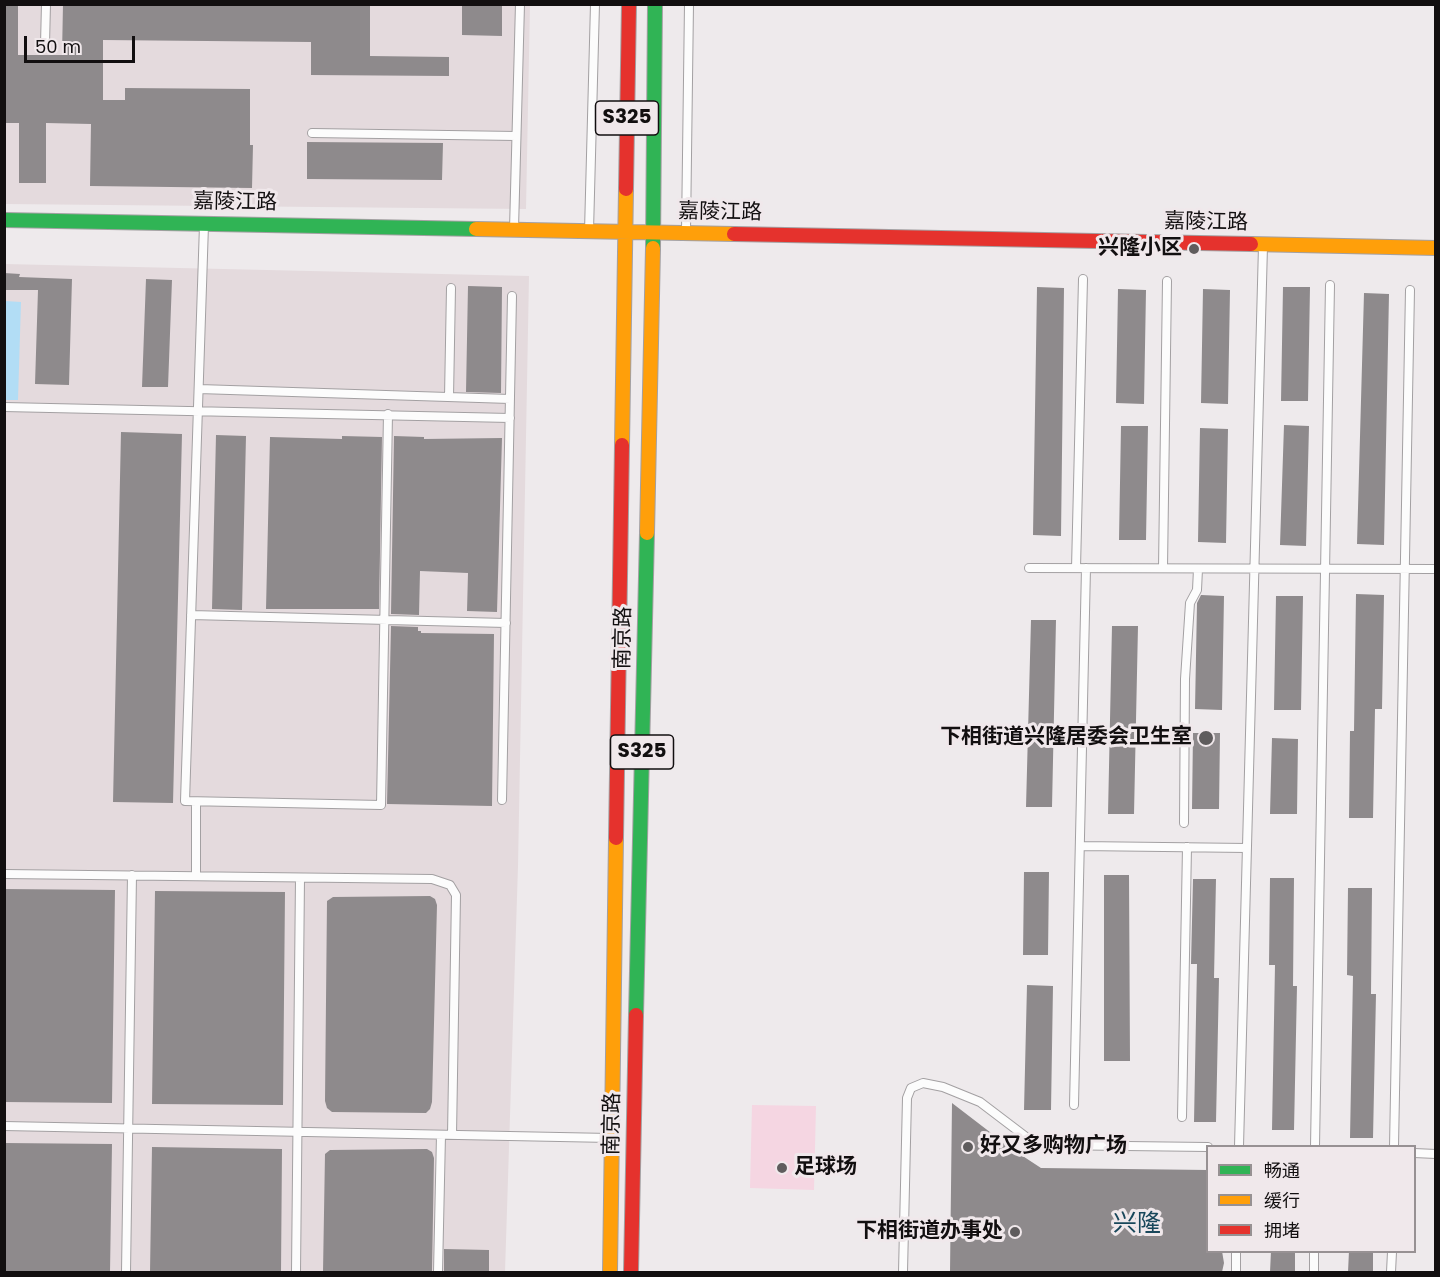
<!DOCTYPE html>
<html>
<head>
<meta charset="utf-8">
<style>
  body { margin:0 }
  #map { position:relative; width:1440px; height:1277px; overflow:hidden; background:#eeeaec; font-family:Poppins,"Noto Sans SC",sans-serif }
  canvas { display:block }
  .frame { position:absolute; inset:0; border:6px solid #120f10; pointer-events:none }
  .legend { position:absolute; left:1206px; top:1145px; width:210px; height:108px; box-sizing:border-box; background:#f0e8eb; border:2px solid #979193; margin:0; padding:8px 10px; list-style:none; font-size:18px; color:#120f10 }
  .legend li { display:flex; align-items:center; gap:12px; height:30px }
  .legend b { width:30px; border:2px solid #979193 }
  .scale { position:absolute; left:24px; top:36px; width:111px; height:27px; box-sizing:border-box; border:3px solid #120f10; border-top:0; padding-left:8px; font-size:18px; line-height:21px; white-space:nowrap; color:#120f10; -webkit-text-stroke:4px #f0e8eb; paint-order:stroke }
</style>
</head>
<body>
<div id="map">
<canvas width="1440" height="1277"></canvas>
<div class="frame"></div>
<ul class="legend">
<li><b style="height:8px;background:#30b455"></b>畅通</li>
<li><b style="height:8px;background:#ff9f0a"></b>缓行</li>
<li><b style="height:8px;background:#e5322d"></b>拥堵</li>
</ul>
<div class="scale">50 m</div>
</div>
<script>
const context = document.querySelector('canvas').getContext('2d');
context.lineJoin = 'round';
function paint(path, color) { context.fillStyle = color; context.fill(path, 'evenodd'); }
function stroke(path, color, width, dash) { context.strokeStyle = color; context.lineWidth = width; context.lineCap = dash ? 'butt' : 'round'; context.setLineDash(dash || []); context.stroke(path); }
function drawText(font, color, halo, rows, align = 'center') {
  context.font = font + ' Poppins,"Noto Sans SC",sans-serif'; context.lineWidth = 6; context.setLineDash([]); context.textBaseline = 'middle'; context.strokeStyle = halo; context.fillStyle = color; for (const [text, x, y, turn = 0] of rows) {
    context.save(); context.translate(x, y); context.rotate((+turn || 0) * Math.PI / 180); context.textAlign = isNaN(turn) ? turn : align; if (halo) context.strokeText(text, 0, 0); context.fillText(text, 0, 0); context.restore();
  }
}
const built = new Path2D(`
  M5 5H530L526 209 5 204Z
  M5 264 529 276 518 866 505 1272H5Z`);
const green = new Path2D(`
  M752 1105 816 1106 814 1190 750 1188Z`);
const water = new Path2D(`
  M5 301 21 302 18 400H5Z`);
const building = new Path2D(`
  M4 4H18V55H62L63 4H370V56L449 57V76L311 75V42L103 40V100H125V88L250 89V145H253L252 188 90 186 91 124 46 123V183H19V123H4Z
  M462 4H502V36L462 35Z
  M307 142 443 143 442 180 307 179Z
  M4 273 20 274 19 277 72 279 69 385 35 384 38 290H4Z
  M146 279 172 280 168 387H142Z
  M468 286 502 287 501 393 466 392Z
  M1037 287 1064 288 1061 536 1033 535Z
  M1283 287H1310L1308 401H1281Z
  M1118 289 1146 290 1144 404 1116 403Z
  M1203 289 1230 290 1228 404 1201 403Z
  M1364 293 1389 294 1384 545 1357 544Z
  M1284 425 1309 426 1306 546 1280 545Z
  M1121 426H1148L1146 540H1119Z
  M1200 428 1228 429 1226 543 1198 542Z
  M121 432 182 434 173 803 113 802Z
  M216 435 246 436 242 610 212 609Z
  M342 436 382 437 379 609H266L270 437 342 439Z
  M394 436 424 437V439L502 438 497 612 467 611 468 573 420 571 419 615 391 614Z
  M1356 594 1384 595 1382 709H1375L1373 818H1349L1350 731H1354Z
  M1201 595 1224 596 1222 710 1195 709 1197 603Z
  M1276 596H1303L1301 710H1274Z
  M1031 620H1056L1052 807H1026Z
  M391 626 418 627V631H421V633L494 634 492 806 387 804Z
  M1112 626H1138L1134 814H1108Z
  M1193 733H1220L1219 809H1192Z
  M1272 738 1298 739 1297 814H1270Z
  M1024 872H1049L1048 955H1023Z
  M1104 875H1129L1130 1061H1104Z
  M1270 878H1294L1293 986H1297L1294 1130H1272L1275 965H1269Z
  M1193 879H1216L1214 978H1219L1216 1122H1194L1197 964H1191Z
  M1348 888H1372L1371 994H1376L1373 1138H1350L1353 976 1347 975Z
  M4 889 115 890 112 1103 4 1102Z
  M155 891 285 892 283 1105 152 1104Z
  M430 896 435 899 437 905 432 1102 430 1109 426 1113 332 1112 327 1108 325 1101 327 901 333 897Z
  M1027 985 1053 986 1051 1110H1024Z
  M952 1103 1012 1149 1041 1168 1208 1170V1251H1222L1224 1263 1222 1272H950Z
  M4 1143 112 1144 110 1272H4Z
  M152 1147 282 1149 281 1272H150Z
  M427 1149 432 1152 434 1158 432 1272H323L325 1154 330 1150Z
  M444 1249 489 1250V1272H444Z
  M1271 1251H1295V1272H1270Z
  M1349 1251H1373V1272H1348Z`);
const lane = new Path2D(`
  M45 44 46 4
  M312 133 516 136
  M204 225 185 801 381 805 388 414
  M514 229 520 4
  M589 231 595 4
  M686 231 689 4
  M199 389 510 399
  M449 397 451 288
  M4 407 510 418
  M1029 568 1436 569
  M1076 568 1083 279
  M1163 568 1167 281
  M191 615 506 623
  M502 800 512 296
  M1184 823 1185 679 1190 603 1197 590 1198 569
  M1080 846 1247 848
  M4 874 432 879 450 885 456 895 452 1135
  M196 876V802
  M1074 1105 1086 568
  M1182 1117 1187 847
  M4 1126 610 1138
  M1239 1146 1263 246
  M1315 1146 1330 285
  M1394 1146 1410 290
  M1414 1153 1436 1154
  M126 1272 132 875
  M296 1272 300 878
  M438 1272 441 1135
  M903 1272 907 1098 911 1088 923 1083 943 1087 980 1102 1030 1140 1044 1145 1208 1147
  M1236 1272V1252
  M1314 1272V1252
  M1391 1272 1392 1252`);
const fast = new Path2D(`
  M4 220 476 229
  M653 248 655 4
  M636 1015 647 533`);
const slow = new Path2D(`
  M476 229 734 234
  M1251 244 1436 248
  M622 445 626 189
  M647 533 653 248
  M610 1272 616 838`);
const jam = new Path2D(`
  M626 189 629 4
  M734 234 1251 244
  M616 838 622 445
  M631 1272 636 1015`);
const markers = [
  [1194,249,6,"#5f5c5d"],
  [1206,738,8,"#5f5c5d"],
  [968,1147,6,"#5f5c5d"],
  [782,1168,6,"#5f5c5d"],
  [1015,1232,6,"#5f5c5d"]
];
const shields = [
  [627,118,63],
  [642,752,63]
];
const shieldNames = [
  ["S325",627,118],
  ["S325",642,752]
];
const streetNames = [
  ["嘉陵江路",235,203,1],
  ["嘉陵江路",720,213,1],
  ["嘉陵江路",1206,223,1],
  ["南京路",624,638,-89],
  ["南京路",613,1124,-89]
];
const poiNames = [
  ["兴隆小区",1182,249],
  ["下相街道兴隆居委会卫生室",1192,738],
  ["好又多购物广场",980,1147,"left"],
  ["足球场",794,1168,"left"],
  ["下相街道办事处",1003,1232]
];
const quarterNames = [
  ["兴隆",1137,1225]
];
paint(built, '#e4dadd');
paint(green, '#f5d6e2');
paint(water, '#b2ddf5');
paint(building, '#8e8a8c');
stroke(lane, '#a3a0a2', 10);
stroke(fast, '#a3a0a2', 16);
stroke(slow, '#a3a0a2', 16);
stroke(jam, '#a3a0a2', 16);
stroke(lane, '#fcfcfc', 8);
stroke(fast, '#30b455', 14);
stroke(slow, '#ff9f0a', 14);
stroke(jam, '#e5322d', 14);
for (const [x, y, r, color] of markers) { const dot = new Path2D(); dot.arc(x, y, r, 0, 2 * Math.PI); context.fillStyle = color; context.fill(dot); stroke(dot, '#f0e8eb', 2); }
for (const [x, y, w] of shields) { const box = new Path2D(); box.roundRect(x - w / 2, y - 17, w, 34, 4.5); context.fillStyle = '#f0e8eb'; context.fill(box); stroke(box, '#120f10', 1.5); }
drawText('bold 20px', '#120f10', null, shieldNames);
drawText('21px', '#120f10', '#f0e8eb', streetNames);
drawText('bold 21px', '#120f10', '#f0e8eb', poiNames, 'right');
drawText('24px', '#19475b', '#f0e8eb', quarterNames);
</script>
</body>
</html>
